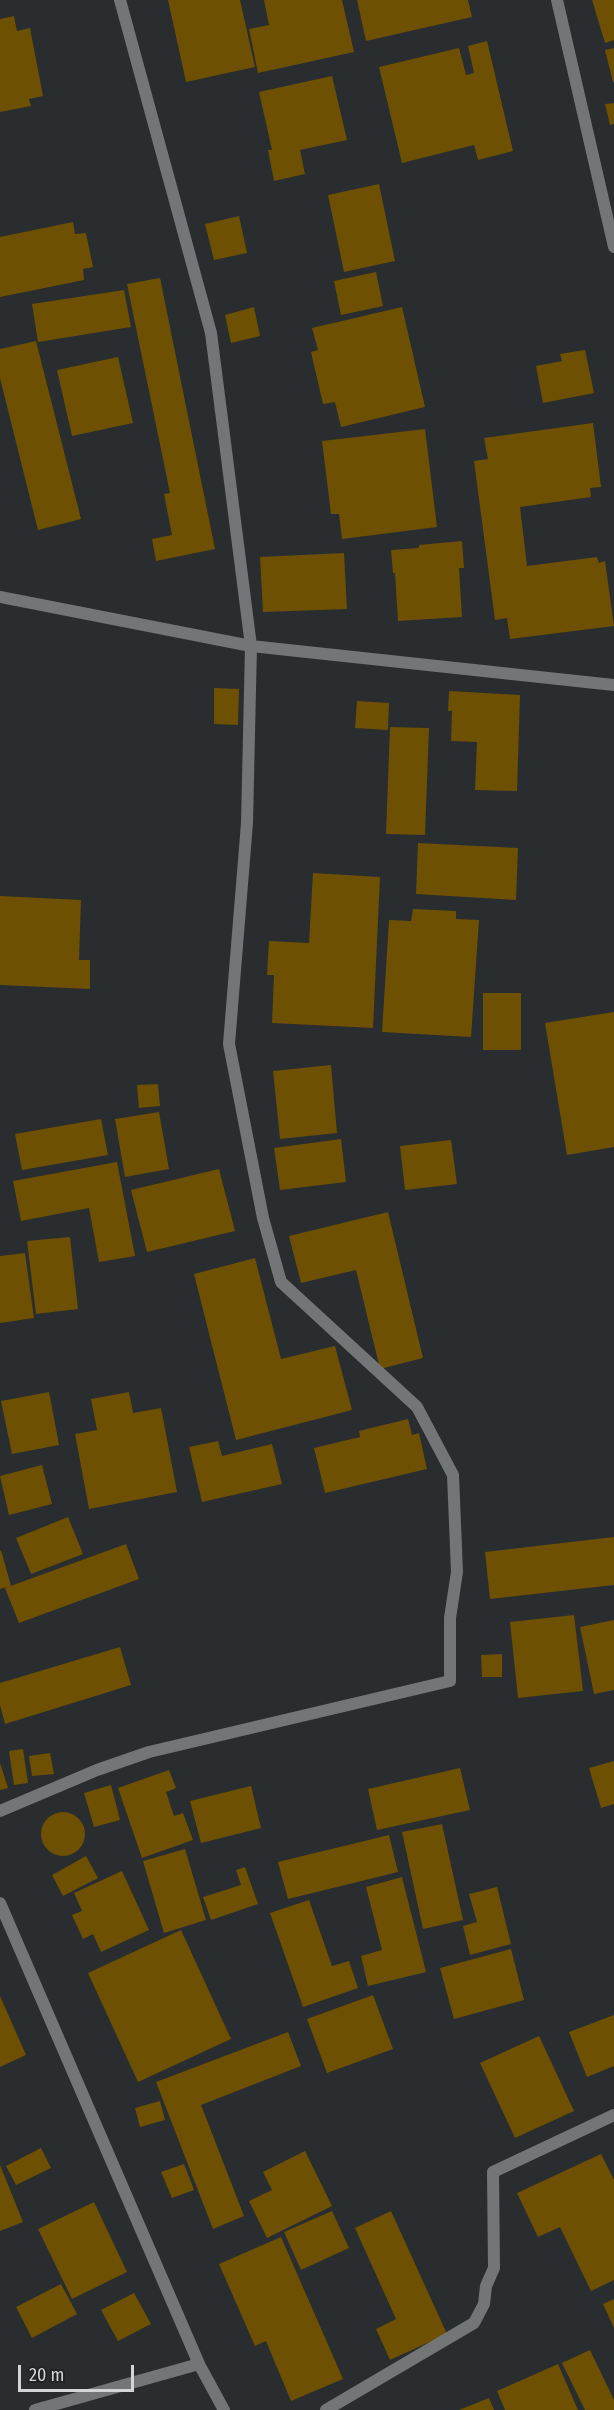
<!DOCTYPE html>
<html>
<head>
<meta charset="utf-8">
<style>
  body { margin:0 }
  #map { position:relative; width:614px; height:2410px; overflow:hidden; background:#292d2f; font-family:"Fira Sans Condensed",sans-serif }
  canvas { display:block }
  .scale { position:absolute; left:18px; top:2365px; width:116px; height:27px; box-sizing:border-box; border:3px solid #d3d5d6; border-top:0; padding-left:8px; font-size:18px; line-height:21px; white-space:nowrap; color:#d3d5d6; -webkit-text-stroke:4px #202425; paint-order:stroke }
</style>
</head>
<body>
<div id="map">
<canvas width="614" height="2410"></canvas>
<div class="scale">20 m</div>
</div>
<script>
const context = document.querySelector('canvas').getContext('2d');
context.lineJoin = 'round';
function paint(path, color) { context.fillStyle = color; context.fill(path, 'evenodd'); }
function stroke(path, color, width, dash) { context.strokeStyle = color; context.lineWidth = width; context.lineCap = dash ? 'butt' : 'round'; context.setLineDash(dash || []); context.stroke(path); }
const building = new Path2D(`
  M168 0H240L255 67 186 82Z
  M264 0H342L354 52 258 73 249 29 269 25Z
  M357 0H468L472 17 366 41Z
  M592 0H614V40L605 43Z
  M14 16 17 31 30 28 43 96 29 99 31 106 0 112V19Z
  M487 41 513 151 478 160 474 145 402 163 379 67 459 48 466 75 474 73 468 46Z
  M614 48V82H613L605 50Z
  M332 76 347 140 300 150 305 174 274 181 268 150H272L259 92Z
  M614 103V124L610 125 605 104Z
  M379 184 395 261 344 272 328 195Z
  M239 216 247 253 214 260 205 224Z
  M73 222 75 234 86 233 93 267 83 269 84 280 0 297V237Z
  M376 272 383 306 341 315 334 281Z
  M160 278 215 549 156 561 152 539 172 535 164 494 170 493 127 284Z
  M124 290 131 327 38 342 32 304Z
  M254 307 260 336 231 343 225 315Z
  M402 307 425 407 341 427 335 402 323 404 311 352 318 350 312 328Z
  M36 341 81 519 38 530 0 378V349Z
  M585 350 594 393 543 403 536 366 562 361 560 354Z
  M118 357 133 423 72 436 57 370Z
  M593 423 601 487 590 488 591 497 520 507 527 566 597 557 599 563 605 561 614 626 510 639 507 618 495 620 474 461 488 459 484 438Z
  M425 429 437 527 342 539 339 514H331L322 441Z
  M462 541 464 568H459L462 617 398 621 395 573H393L391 550 419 548V545Z
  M344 553 347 609 263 612 260 557Z
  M214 688 239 689 238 725 214 724Z
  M449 691 520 695 517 791 475 790 477 742 451 741 452 711H448Z
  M357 701 389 703 388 730 355 728Z
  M390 727 429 728 425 835 386 834Z
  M418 843 518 848 516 900 416 894Z
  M313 873 380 877 373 1028 272 1023 274 975H267L269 941 309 943Z
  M0 896 81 900 79 960H90V989L0 985Z
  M413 909 456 911V919L479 920 471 1037 382 1032 389 920 411 921Z
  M483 993H521V1050H483Z
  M614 1012V1147L567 1155 545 1023Z
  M331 1065 337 1133 280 1139 273 1071Z
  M158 1084 160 1106 139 1108 137 1085Z
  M159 1112 169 1169 125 1177 115 1119Z
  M101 1119 108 1155 22 1170 15 1134Z
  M341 1139 346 1182 280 1190 274 1148Z
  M451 1140 457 1184 405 1190 400 1146Z
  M117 1162 135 1256 99 1262 89 1208 21 1221 13 1181Z
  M219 1169 235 1231 147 1252 131 1190Z
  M388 1212 423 1358 380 1369 356 1270 301 1283 289 1236Z
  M70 1237 78 1309 36 1314 27 1241Z
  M25 1253 34 1318 0 1323V1256Z
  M255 1258 281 1359 335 1346 352 1410 236 1440 194 1274Z
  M49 1392 59 1445 12 1454 1 1401Z
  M129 1392 133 1413 161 1408 177 1492 89 1509 75 1434 97 1430 91 1399Z
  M408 1419 412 1435 419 1433 427 1469 325 1493 314 1448 360 1437 359 1431Z
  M218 1441 222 1456 272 1444 282 1484 202 1502 189 1447Z
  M42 1465 52 1504 9 1515 0 1476Z
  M68 1517 83 1554 31 1574 16 1538Z
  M614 1537V1585L490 1599 485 1552Z
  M126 1544 139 1579 19 1623 5 1588Z
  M1 1550 11 1586 0 1589V1551Z
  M574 1615 583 1691 518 1698 510 1622Z
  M614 1620V1690L594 1694 580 1627Z
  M120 1647 131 1685 5 1724 0 1705V1683Z
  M502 1654V1677H482L481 1655Z
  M23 1749 28 1783 14 1785 9 1751Z
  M50 1753 54 1774 32 1776 29 1756Z
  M614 1761V1804L601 1808 589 1768Z
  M0 1763 8 1788 0 1790Z
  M460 1768 470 1810 377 1830 368 1789Z
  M169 1770 176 1788 166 1792 174 1816 183 1813 193 1840 142 1858 118 1788Z
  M111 1785 120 1820 94 1827 84 1793Z
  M251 1786 261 1828 201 1843 190 1801Z
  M41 1834a22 22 0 1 1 44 0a22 22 0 1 1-44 0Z
  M442 1824 463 1920 423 1929 402 1832Z
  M389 1835 398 1872 288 1899 278 1862Z
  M185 1849 206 1920 164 1933 143 1861Z
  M86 1856 98 1878 63 1896 52 1875Z
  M245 1867 258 1904 211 1920 203 1897 241 1885 236 1870Z
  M122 1871 149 1930 101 1952 93 1934 83 1939 72 1915 82 1911 74 1893Z
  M402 1877 426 1972 368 1986 361 1956 382 1950 366 1887Z
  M497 1887 511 1944 470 1955 463 1926 477 1922 469 1894Z
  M309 1900 332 1966 349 1961 358 1988 303 2007 270 1913Z
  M181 1930 231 2039 138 2082 88 1973Z
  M511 1949 524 2000 454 2019 440 1968Z
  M373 1995 393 2049 327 2073 307 2019Z
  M0 1996 26 2055 0 2067Z
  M614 2015V2066L587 2077 569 2032Z
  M288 2032 301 2066 201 2105 244 2216 213 2229 156 2082Z
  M539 2036 574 2111 515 2138 480 2063Z
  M160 2101 165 2120 140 2127 135 2108Z
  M41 2148 51 2168 16 2185 6 2166Z
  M305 2151 332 2206 267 2238 249 2201 272 2190 263 2172Z
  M601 2154 614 2180V2280L591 2291 560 2227 538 2237 517 2193Z
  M184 2164 194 2190 172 2198 161 2172Z
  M0 2165 23 2222 0 2231Z
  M94 2202 127 2272 72 2299 38 2229Z
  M332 2211 349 2248 301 2270 284 2232Z
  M391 2211 447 2334 390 2360 376 2329 396 2319 355 2228Z
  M281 2237 343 2379 291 2401 266 2341 255 2346 219 2264Z
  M61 2284 77 2314 32 2338 16 2307Z
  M134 2293 151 2324 118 2341 101 2310Z
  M614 2299V2328L603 2304Z
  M590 2350 614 2400V2410H585L562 2363Z
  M558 2364 578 2410H505L497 2391Z
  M489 2398 494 2410H459Z`);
const service = new Path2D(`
  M0 1811 97 1770 149 1752 450 1681V1618L457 1572 453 1475 417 1407 281 1282 263 1218 229 1044 247 823 251 646`);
const minor = new Path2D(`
  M120 0 211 333 251 646
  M557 0 614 247
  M0 597 251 646 614 685
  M0 1903 199 2364 224 2410
  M35 2410 199 2364
  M326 2410 474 2323 484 2304 486 2286 494 2268 493 2172 614 2115`);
paint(building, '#6d5002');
stroke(service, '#737576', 12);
stroke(minor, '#737576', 12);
</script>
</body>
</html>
